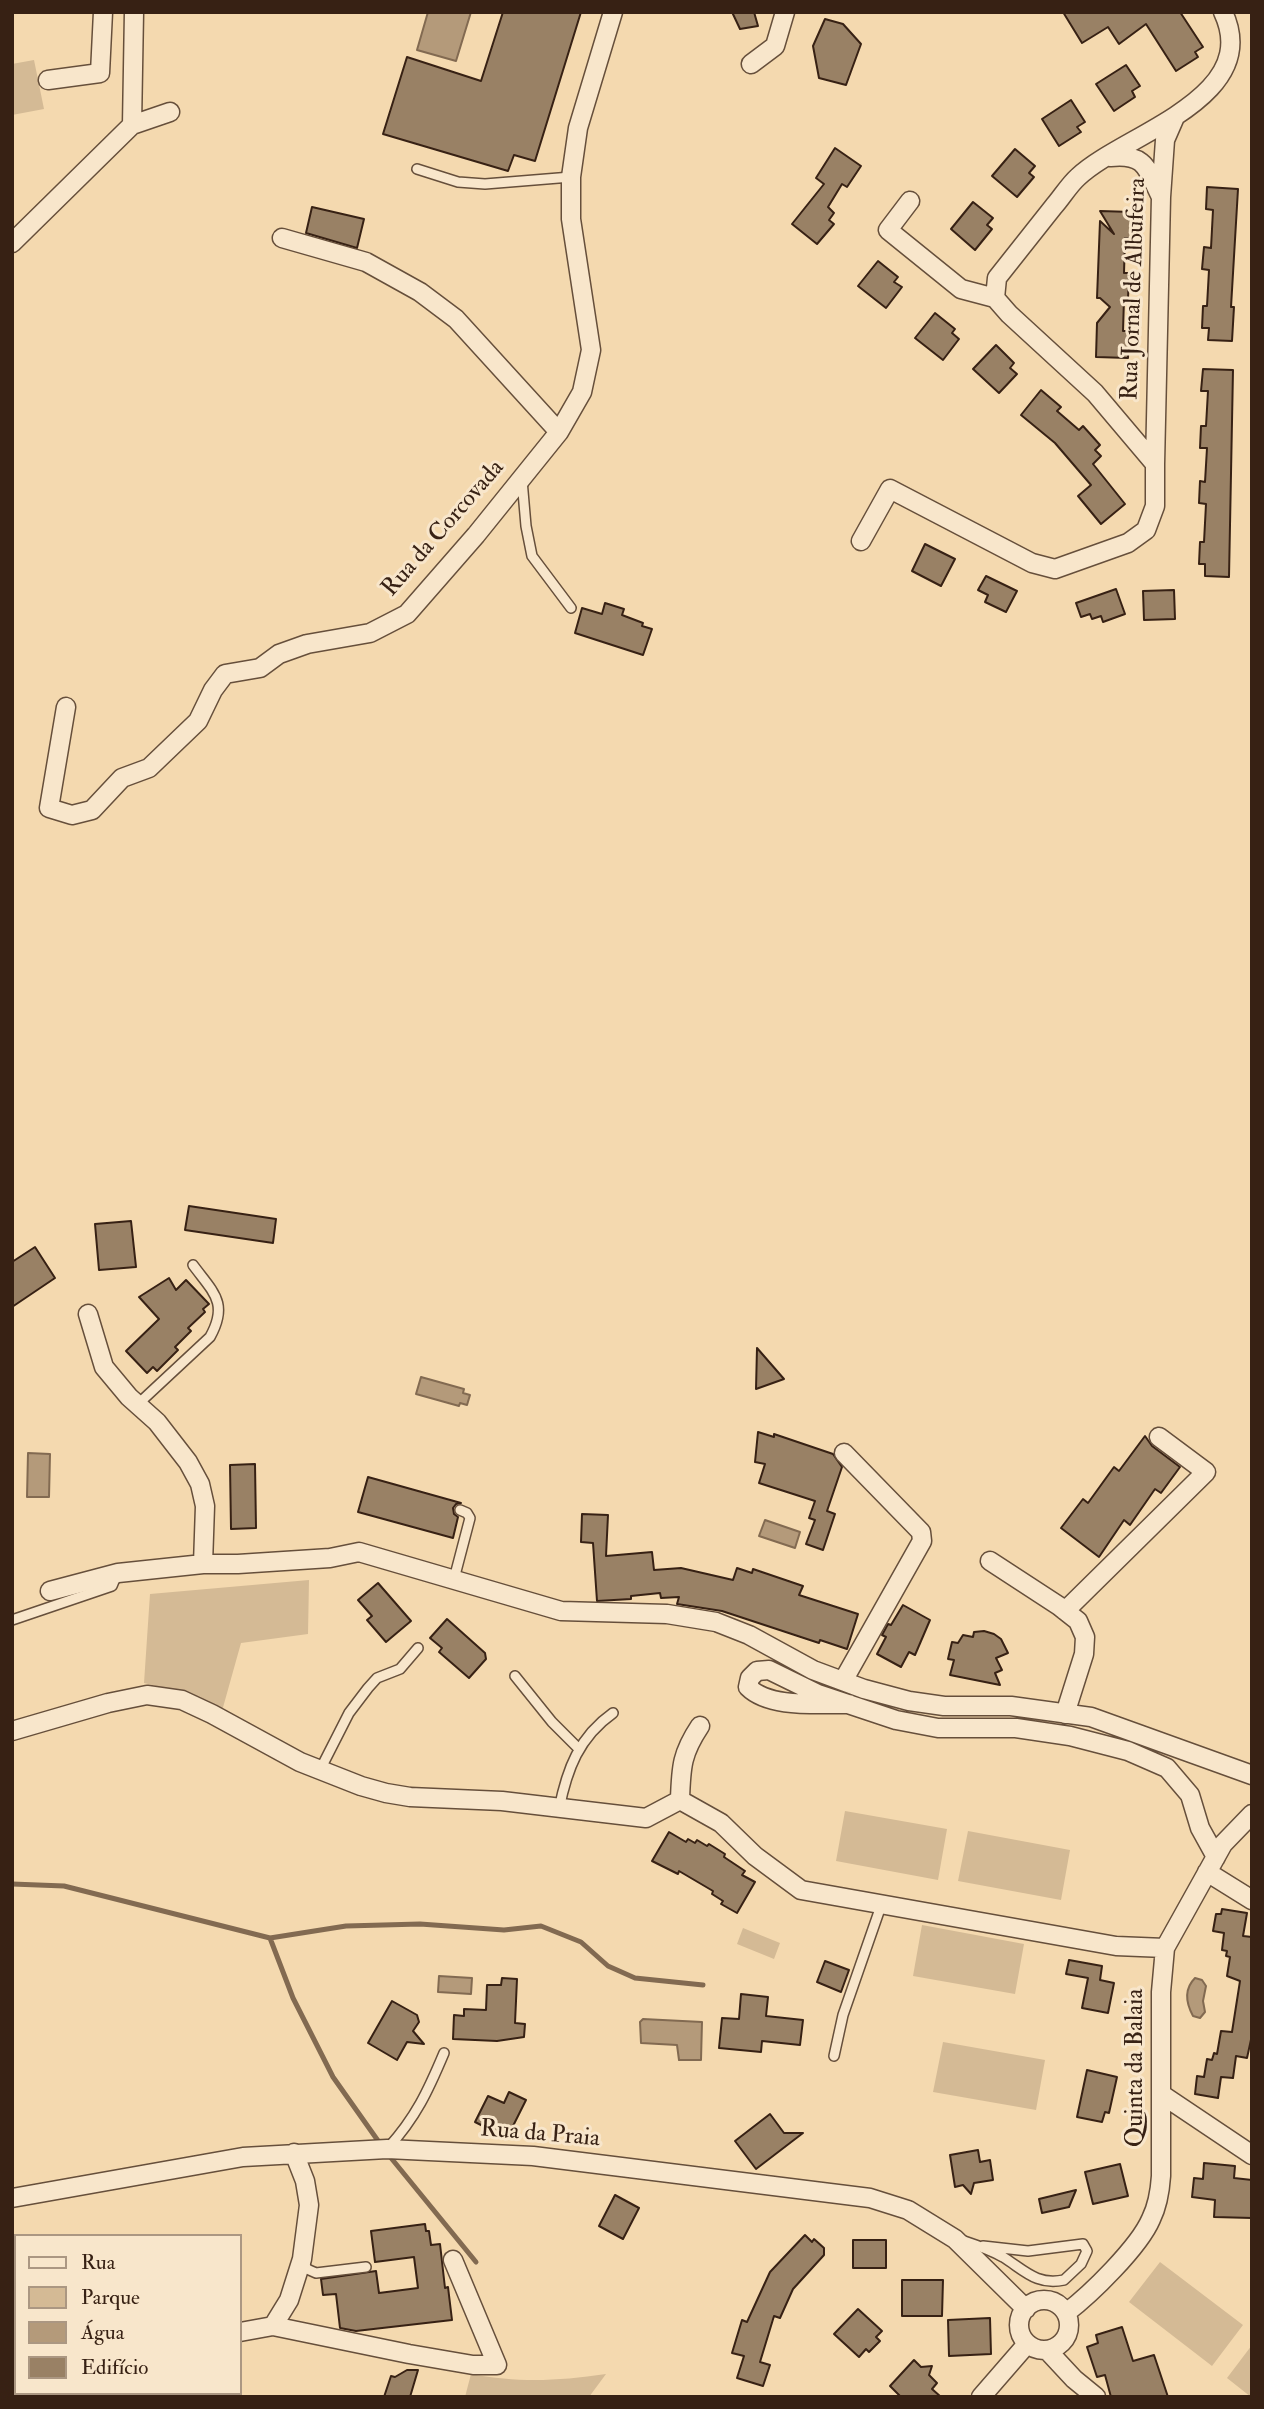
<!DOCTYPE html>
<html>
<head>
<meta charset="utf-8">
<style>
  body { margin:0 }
  #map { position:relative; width:1264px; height:2409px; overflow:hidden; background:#f4d9af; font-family:"IM FELL Double Pica",serif }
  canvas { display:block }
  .frame { position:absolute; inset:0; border:14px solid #372114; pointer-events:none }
  .legend { position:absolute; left:14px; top:2234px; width:228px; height:161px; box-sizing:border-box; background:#f8e6cb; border:2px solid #ab9782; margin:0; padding:9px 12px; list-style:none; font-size:21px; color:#372114 }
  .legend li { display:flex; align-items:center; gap:14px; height:35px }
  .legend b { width:35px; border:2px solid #ab9782 }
</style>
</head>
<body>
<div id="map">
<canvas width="1264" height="2409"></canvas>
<div class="frame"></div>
<ul class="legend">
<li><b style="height:9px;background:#f8e6cb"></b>Rua</li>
<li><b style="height:19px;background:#d4ba95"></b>Parque</li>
<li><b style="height:19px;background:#b49a7a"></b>Água</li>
<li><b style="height:19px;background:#998165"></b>Edifício</li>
</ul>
</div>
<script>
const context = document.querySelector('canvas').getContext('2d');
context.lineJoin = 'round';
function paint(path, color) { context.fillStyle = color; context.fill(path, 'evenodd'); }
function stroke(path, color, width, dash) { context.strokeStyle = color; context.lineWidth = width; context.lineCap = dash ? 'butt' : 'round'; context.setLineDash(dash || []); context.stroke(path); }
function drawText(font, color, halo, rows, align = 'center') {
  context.font = font + ' "IM FELL Double Pica",serif'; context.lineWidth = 6; context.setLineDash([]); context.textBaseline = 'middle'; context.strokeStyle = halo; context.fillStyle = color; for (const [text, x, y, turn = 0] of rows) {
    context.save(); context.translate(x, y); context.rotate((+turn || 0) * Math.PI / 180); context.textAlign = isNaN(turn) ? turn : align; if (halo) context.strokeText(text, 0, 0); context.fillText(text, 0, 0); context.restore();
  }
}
const green = new Path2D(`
  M34 60 44 109 12 115V64Z
  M309 1580 308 1634 241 1643 222 1711 181 1692 144 1683 150 1594Z
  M845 1811 947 1829 938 1880 836 1861Z
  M968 1831 1070 1850 1061 1900 958 1881Z
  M922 1925 1024 1944 1015 1994 913 1976Z
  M743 1928 780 1943 774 1959 737 1944Z
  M943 2042 1045 2060 1036 2110 933 2092Z
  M1160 2262 1243 2325 1212 2366 1129 2302Z
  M1252 2345V2397H1251L1227 2378Z
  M471 2374C519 2383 558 2381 606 2374L589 2397H465Z`);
const water = new Path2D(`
  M428 12H471L456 61 417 50Z
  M421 1377 464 1389 463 1393 470 1395 467 1405 460 1403 459 1406 416 1394Z
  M28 1453 50 1454 49 1497H27Z
  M765 1520 800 1532 795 1548 759 1536Z
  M439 1976 472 1978 471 1994 438 1992Z
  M1195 1978 1202 1980 1206 1986 1203 2001 1205 2012 1200 2018 1193 2016C1186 2003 1184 1989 1195 1978Z
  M643 2019 702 2022 701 2060H679L677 2045 641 2043 640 2022Z`);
const stream = new Path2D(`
  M12 1884 64 1886 270 1938 293 1998 333 2077 381 2145
  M270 1938 346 1926 420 1924 504 1930 541 1926 581 1942 608 1966 635 1978 703 1985
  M387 2153 476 2262`);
const building = new Path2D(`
  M503 12H581L535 161 514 155 508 171 383 134 407 57 481 81Z
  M732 12H754L758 26 740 29Z
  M1063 12H1180L1203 47 1195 52 1198 57 1176 71 1146 24 1119 44 1108 27 1082 43Z
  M825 19 843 24 861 44 846 85 819 78 813 46Z
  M1126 65 1140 86 1132 91 1135 97 1114 111 1096 84Z
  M1071 100 1085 122 1077 127 1081 132 1059 146 1042 119Z
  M835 148 861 166 847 187 842 184 828 207 834 213 829 220 834 224 817 244 792 224 824 184 816 178Z
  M1015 149 1035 166 1029 173 1034 177 1017 197 992 176Z
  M1207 187 1238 189 1231 307H1234L1232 341 1208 340 1209 328H1202L1203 306H1207L1209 270 1202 269 1204 247 1211 248 1213 210 1206 209Z
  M973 202 993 218 987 225 992 229 975 250 951 229Z
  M312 207 364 219 357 248 306 233Z
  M1100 211 1132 212 1131 238H1125L1124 273H1129L1128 299H1124L1123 331H1129L1128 358 1096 357 1097 323 1110 307 1100 298H1097L1100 221 1114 234Z
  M878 261 898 277 894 282 902 287 886 308 858 286Z
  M935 313 955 329 952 333 959 339 943 360 915 338Z
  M996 345 1014 363 1010 368 1017 374 999 393 973 369Z
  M1203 369 1233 370 1229 577 1205 576V564H1199L1200 542H1204L1206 504 1199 503 1200 481 1205 482 1207 448H1200L1201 426H1206L1208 391H1201Z
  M1041 390 1061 407 1057 411 1079 430 1083 426 1100 445 1095 450 1101 456 1093 464 1125 504 1101 524 1078 496 1091 485 1055 443 1021 415Z
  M925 544 955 559 941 586 912 571Z
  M986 576 1017 591 1006 612 985 602 988 595 978 590Z
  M1116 589 1125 614 1103 622 1101 616 1092 619 1090 614 1081 617 1076 603Z
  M1174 590 1175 619 1144 620 1143 591Z
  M605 603 624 609 622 615 643 623 642 626 652 629 643 655 575 633 582 608 602 614Z
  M189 1206 276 1219 273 1243 185 1230Z
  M131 1221 136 1267 99 1270 95 1224Z
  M35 1247 55 1278 12 1307V1262Z
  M169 1278 176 1290 186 1280 209 1304 203 1309 205 1312 188 1328 191 1331 175 1347 178 1350 157 1371 153 1367 147 1373 126 1351 159 1319 139 1297Z
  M757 1348 784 1379 756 1389Z
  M758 1432 774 1437V1434L833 1454 842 1467 827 1511 835 1514 823 1550 806 1544 815 1520 809 1518 815 1501 759 1483 765 1464 755 1462Z
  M1145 1436 1152 1446 1180 1467 1161 1493 1155 1489 1130 1525 1124 1520 1099 1557 1061 1528 1083 1499 1088 1503 1114 1467 1119 1471Z
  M255 1464 256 1528 231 1529 230 1465Z
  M368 1477 461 1503 456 1504 453 1508 454 1514 458 1517 453 1538 358 1512Z
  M582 1514 608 1515 606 1556 652 1552 654 1570 681 1568 733 1580 737 1568 752 1573 753 1569 803 1586 799 1595 858 1614 847 1649 820 1640 819 1643 722 1611 677 1604 679 1597 661 1598 660 1593 631 1596V1599L597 1601 593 1543 581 1542Z
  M378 1583 411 1621 386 1642 367 1620 372 1616 358 1600Z
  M903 1605 930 1620 915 1655 909 1652 901 1667 877 1654 886 1637 882 1635 888 1624 891 1625Z
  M447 1619 485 1653 486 1659 469 1678 439 1652 442 1648 430 1638Z
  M984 1631 994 1634 1001 1639 1008 1653 996 1658 1002 1670 995 1673 1000 1685 950 1675 954 1660 948 1659 952 1642 958 1643 963 1635 973 1637 974 1632Z
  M669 1832 686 1842 688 1839 695 1843 697 1840 707 1846 709 1844 725 1854 724 1857 745 1871 742 1875 755 1882 737 1913 721 1904 723 1901 712 1894 713 1891 679 1871 678 1874 652 1861Z
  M1222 1909 1247 1913 1243 1936 1252 1937V2035L1247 2058 1236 2056 1233 2078 1221 2077 1218 2098 1195 2094 1197 2076 1204 2077 1207 2059 1212 2060 1214 2053 1217 2054 1221 2031 1232 2032 1240 1981 1227 1976 1230 1957 1226 1956 1227 1951 1222 1950 1224 1933 1213 1931 1216 1914H1221Z
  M1069 1960 1102 1966 1100 1980 1114 1983 1108 2013 1082 2008 1088 1978 1066 1974Z
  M825 1961 849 1970 841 1992 817 1982Z
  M502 1978 517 1979 515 2023 525 2024 524 2037 497 2041 453 2039 454 2015 464 2016V2009L486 2010 487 1985H501Z
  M741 1994 768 1997 766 2016 803 2020 800 2045 762 2041 761 2052 719 2048 722 2018 739 2019Z
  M392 2001 417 2015 419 2022 413 2031 424 2044 407 2042 397 2060 368 2043Z
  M1087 2070 1117 2077 1109 2113 1105 2112 1102 2122 1077 2117Z
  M509 2092 526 2100 507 2138 475 2122 488 2096 504 2103Z
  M770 2114 784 2133H803L756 2169 735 2141Z
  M978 2150 980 2162 990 2160 993 2180 974 2183 971 2194 963 2185 955 2187 950 2155Z
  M1204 2163 1235 2166 1234 2178 1252 2180V2218L1214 2217 1215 2200 1192 2197 1194 2178 1203 2179Z
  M1120 2164 1128 2196 1093 2204 1085 2172Z
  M1076 2190 1069 2207 1042 2213 1039 2199Z
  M615 2195 639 2208 623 2239 599 2226Z
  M425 2224 426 2231H429L431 2245 440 2244 445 2288 448 2287 452 2320 356 2331 340 2328 336 2294 323 2295 321 2279 376 2271 379 2293 418 2288 414 2257 375 2262 371 2231Z
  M805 2235 812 2242 814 2239 824 2248V2255L793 2289 780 2318 774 2316 760 2362 770 2365 763 2386 737 2378 744 2356 732 2353 742 2320 747 2322 770 2272Z
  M853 2240H886V2268H853Z
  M902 2280H943L942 2316H902Z
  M858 2309 882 2331 876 2337 880 2341 869 2352 866 2349 859 2357 834 2334Z
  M990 2318 991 2354 949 2356 948 2320Z
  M1122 2327 1133 2361 1154 2355 1168 2397H1111L1105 2375 1097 2377 1087 2347 1098 2343 1096 2335Z
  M914 2360 921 2367 932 2366 929 2375 937 2383 932 2389 941 2397H901L890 2386Z
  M407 2370H418L410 2397H384L391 2376 395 2377Z`);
const lane = new Path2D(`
  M417 169 458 182 485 184 571 177
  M522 480 526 526 532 556 571 608
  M137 1405 210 1337C229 1303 213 1292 193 1265
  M454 1579 470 1518 467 1513 460 1510
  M12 1620 112 1586 117 1574
  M515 1676 552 1722 579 1749
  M320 1770 349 1713 368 1688 377 1678 400 1669 418 1648
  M559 1809C567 1769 579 1737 613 1713
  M834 2056 843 2015 882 1903
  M388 2148C416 2117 428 2091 444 2053
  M961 2240C976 2245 989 2249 1003 2257 1024 2270 1037 2286 1064 2280L1081 2264 1087 2251 1083 2244 1028 2251 983 2246
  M302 2259 307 2269 316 2273 366 2267`);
const street = new Path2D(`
  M751 64 775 46 785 12
  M48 80 100 73 103 12
  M132 125 134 12
  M1110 157C1146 153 1147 169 1161 197
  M910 201 888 230 961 289 995 298
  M282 238 366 262 420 292 456 319 559 432
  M12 243 132 125 170 112
  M1155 464 1161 197 1165 140 1175 117
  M861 541 890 489 1032 563 1055 569 1128 543 1146 530 1155 506V464L1095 393 1009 314 995 298 997 278C1016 254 1035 230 1054 206 1062 197 1069 185 1078 177 1123 134 1264 99 1223 12
  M66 707 49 808 72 815 92 810 122 778 149 768 198 721 213 690 225 674 260 668 279 654 307 644 370 633 407 614 476 535 559 432 582 392 591 350 571 219V177L578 128 613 12
  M88 1314 104 1367 129 1397 157 1422 188 1462 200 1484 205 1506 203 1564
  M990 1561 1059 1606 1078 1621 1085 1637 1084 1654 1065 1714
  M50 1591 118 1573 203 1564H238L330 1558 359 1552 561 1611 667 1614 716 1622 749 1635 813 1670 864 1689 909 1701 944 1706H1011L1091 1717 1252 1775
  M1065 1611 1206 1472 1159 1437
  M843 1681 922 1541 921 1532 844 1453
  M849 1704C820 1703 770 1709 748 1687L750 1678 757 1671 769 1670 818 1694 896 1720 938 1728H1016L1070 1736 1128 1751 1167 1768 1190 1795 1200 1828 1216 1857
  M12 1731 108 1703 147 1695 182 1700 212 1714 300 1762 361 1786 386 1793 410 1797 502 1801 646 1818 680 1800 721 1823 755 1856 801 1890 1116 1946 1165 1948
  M680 1800C681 1766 682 1753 700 1726
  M1207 1872 1252 1900
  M1161 2094 1252 2155
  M294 2153 305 2181 309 2205 302 2259 289 2300 273 2326 409 2354 473 2365H497L453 2260
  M12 2198 243 2157 387 2149 533 2156 870 2198 908 2210 955 2239 1026 2309
  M1019 2325a25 25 0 1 1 50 0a25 25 0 1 1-50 0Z
  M1066 2313C1091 2294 1139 2247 1151 2219 1158 2205 1160 2191 1161 2176V1992L1165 1948 1223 1844 1252 1814
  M240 2332 273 2326
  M1047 2350 1074 2379 1096 2397
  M213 2397V2393
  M981 2397 1027 2344`);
const streetNames = [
  ["Rua Jornal de Albufeira",1135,289,-88],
  ["Rua da Corcovada",444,529,-49],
  ["Quinta da Balaia",1137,2068,-90],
  ["Rua da Praia",540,2135,5]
];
paint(green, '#d4ba95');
paint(water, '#b49a7a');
stroke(water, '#826a51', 2);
stroke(stream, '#826a51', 5);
paint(building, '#998165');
stroke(building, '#372114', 2);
stroke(lane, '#664f3b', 12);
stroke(street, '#664f3b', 21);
stroke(lane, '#f8e6cb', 9);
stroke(street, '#f8e6cb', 18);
drawText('24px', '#372114', '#f8e6cb', streetNames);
</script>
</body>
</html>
